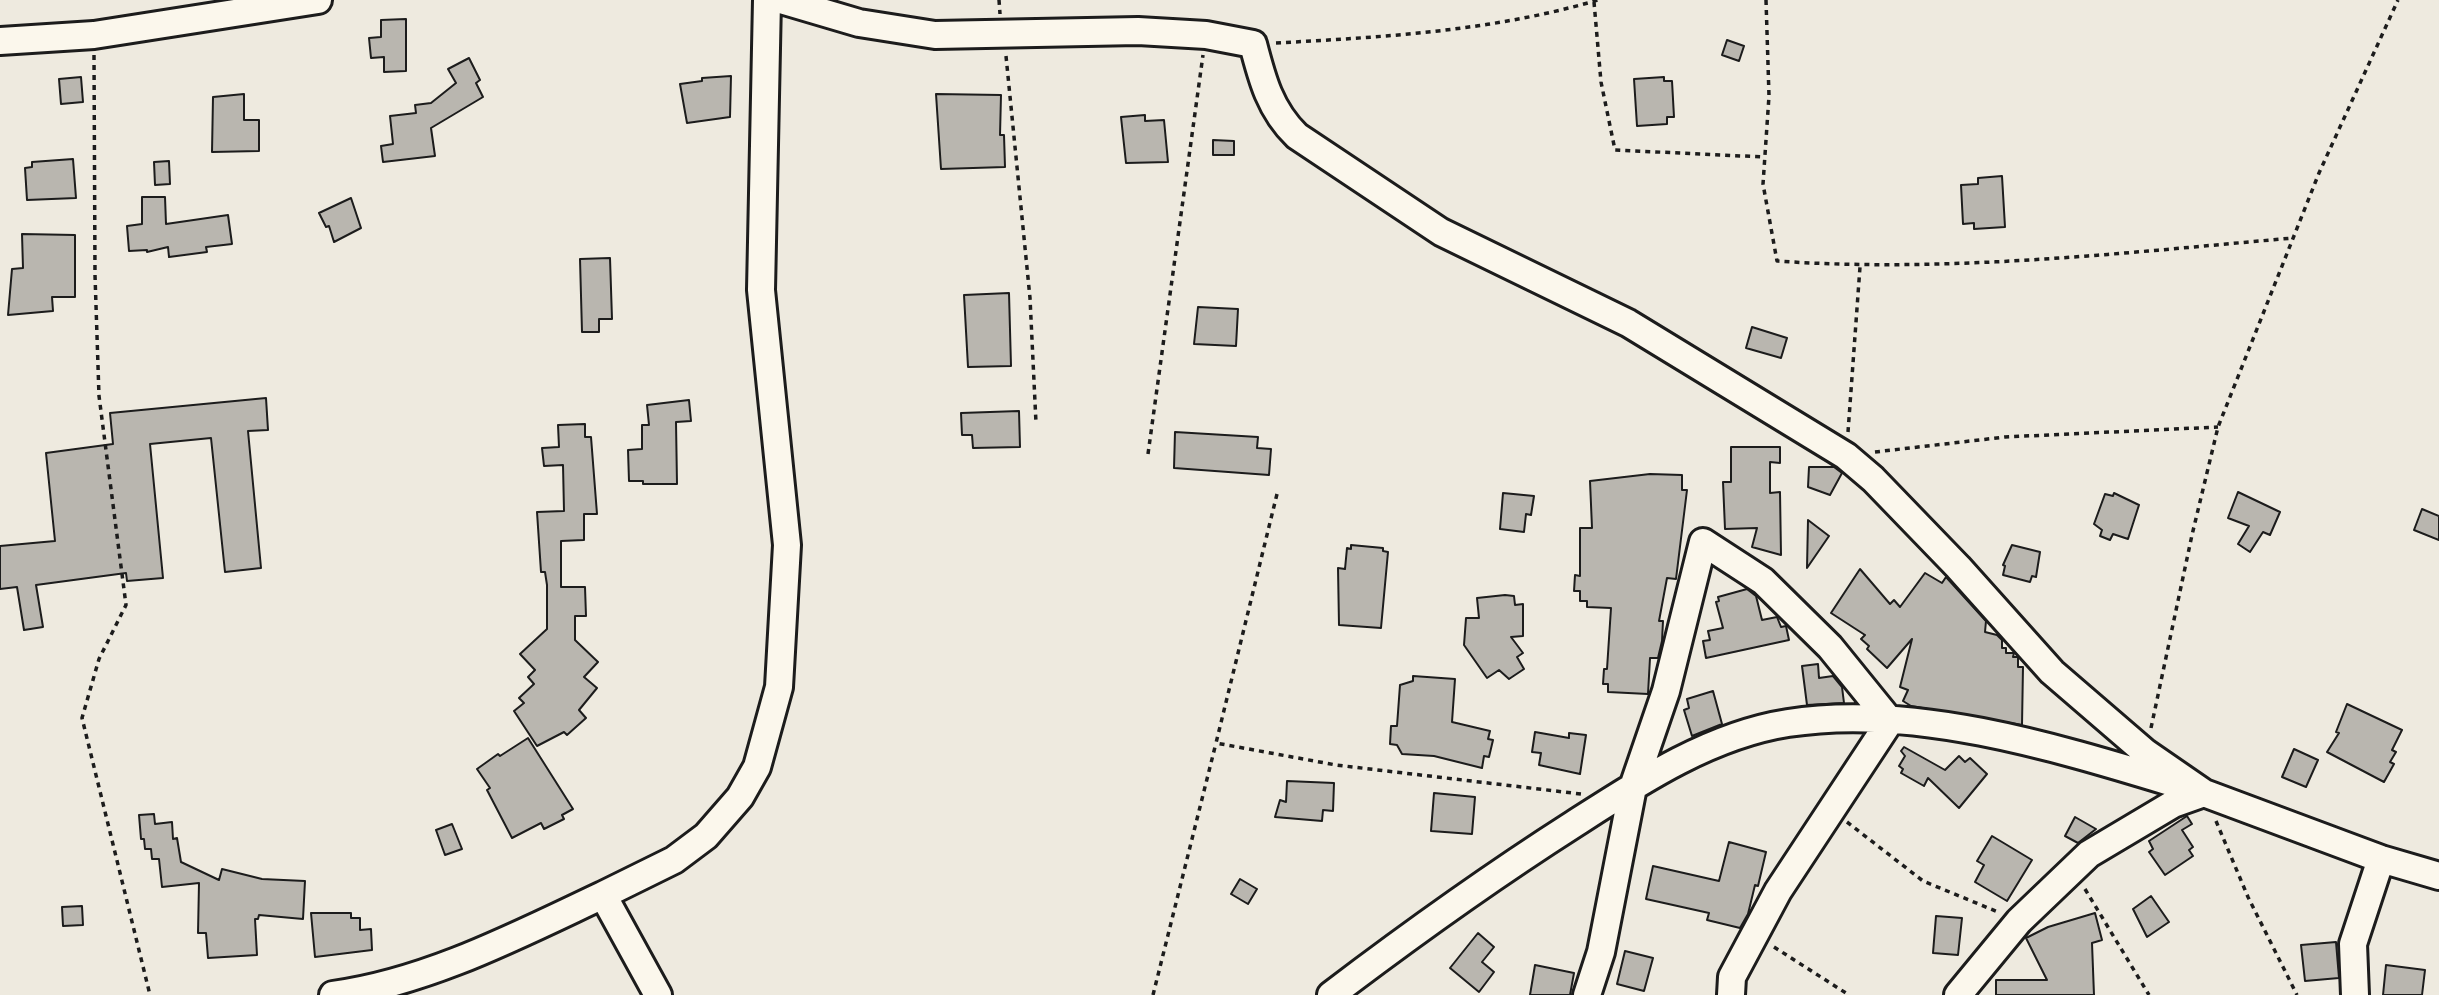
<!DOCTYPE html>
<html>
<head>
<meta charset="utf-8">
<style>
  body { margin:0 }
  canvas { display:block; background:#eeeadf }
</style>
</head>
<body>
<canvas width="2439" height="995"></canvas>
<script>
const context = document.querySelector('canvas').getContext('2d');
context.lineJoin = 'round';
function paint(path, color) { context.fillStyle = color; context.fill(path, 'evenodd'); }
function stroke(path, color, width, dash) { context.strokeStyle = color; context.lineWidth = width; context.lineCap = dash ? 'butt' : 'round'; context.setLineDash(dash || []); context.stroke(path); }
const building = new Path2D(`
  M406 19V71L384 72V57L371 58 369 38 381 37V20Z
  M1727 40 1744 46 1739 61 1722 55Z
  M469 58 480 80 476 83 483 97 431 128 435 156 383 162 381 146 393 144 390 116 416 113 415 105 431 103 456 83 448 69Z
  M731 76 730 117 687 123 680 84 702 81V78Z
  M81 77 83 102 61 104 59 79Z
  M1664 77V81H1672L1674 117H1667V124L1637 126 1634 79Z
  M244 94V120H259V151L212 152 213 97Z
  M936 94 1001 95 1000 135H1004L1005 167 941 169Z
  M1145 115V121L1164 120 1168 162 1126 163 1121 117Z
  M1213 140 1234 141V155H1213Z
  M73 159 76 198 27 200 25 168 32 167V162Z
  M169 161 170 184 155 185 154 162Z
  M2002 176 2005 227 1974 229V223L1963 224 1961 185 1978 184V178Z
  M142 197H165L166 224 228 215 232 244 206 247 207 252 169 257 168 247 147 252V250L129 251 127 226 142 224Z
  M351 198 361 228 334 242 329 226 326 227 319 213Z
  M22 234 75 235V297H52L53 311 8 315 12 269 23 268Z
  M610 258 612 319H599V332H582L580 259Z
  M1009 293 1011 366 968 367 964 295Z
  M1198 307 1238 309 1236 346 1194 344Z
  M1752 327 1787 338 1781 358 1746 348Z
  M266 398 268 430 248 431 261 568 225 572 211 438 150 444 163 578 127 581 126 573 36 585 43 627 24 630 17 587 0 589V546L55 541 46 453 113 444 110 413Z
  M689 400 691 421 676 422 677 484H643V481H629L628 450 642 449V425H649L647 405Z
  M1019 411 1020 447 973 448 972 435H962L961 413Z
  M585 424V437H591L597 514H584V540L561 541V587H585L586 616H575V640L598 662 584 677 597 688 579 710 586 718 567 735 564 732 537 746 514 711 524 703 519 698 534 684 528 677 535 670 520 654 547 629V585L545 572H541L537 512 564 511 563 465 544 466 542 448 559 447 558 425Z
  M1175 432 1258 437 1257 448 1271 449 1269 475 1174 468Z
  M1731 447H1780V463L1770 462V493L1780 492 1781 555 1752 547 1757 528 1725 529 1723 482H1731Z
  M1809 467H1834L1842 473 1830 495 1808 487Z
  M1650 474 1682 475V490H1687L1676 579 1667 578 1659 621H1663L1662 641 1658 658H1650L1648 694 1608 692V684H1603L1604 669H1607L1611 608 1587 607V601H1580V591H1574L1575 575 1580 576V528H1592L1590 481Z
  M2238 492 2280 512 2270 535 2263 532 2250 552 2238 544 2249 526 2228 518Z
  M1503 493 1534 496 1531 515 1526 514 1524 532 1500 529Z
  M2114 493 2139 505 2128 539 2113 534 2110 540 2100 536 2102 530 2094 524 2105 494 2113 496Z
  M2422 509 2439 516V540L2414 530Z
  M1808 520 1829 536 1807 568Z
  M1351 545 1383 548V551L1388 552 1381 628 1339 625 1338 568 1345 569 1347 548 1351 549Z
  M2012 545 2040 552 2036 577 2032 576 2030 582 2003 575 2005 566 2003 565Z
  M1860 569 1890 604 1894 600 1900 607 1925 573 1942 583 1946 577 1986 621 1985 632 1997 635 2002 640V648H2006V653H2014L2013 657H2018V667H2023L2022 725 1911 706 1903 701 1908 690 1900 687 1912 639 1887 668 1867 649 1869 646 1861 639 1865 635 1831 613Z
  M1747 589 1756 596 1762 620 1777 617 1781 627 1786 626 1789 640 1706 658 1703 641 1710 640 1708 631 1723 628 1716 602 1719 601 1718 597Z
  M1505 595 1514 596 1515 605 1523 604V636L1511 637 1523 653 1517 657 1524 669 1509 679 1499 670 1487 678 1464 645 1466 618H1479L1477 598Z
  M1818 664 1819 678 1833 676 1842 687 1844 703 1807 705 1802 666Z
  M1413 676 1455 679 1452 722 1490 731 1488 739 1493 740 1489 757 1484 756 1482 768 1434 756 1402 754 1397 745 1390 744 1391 726H1397L1400 685 1413 681Z
  M1713 691 1722 724 1692 736 1684 710 1689 708 1687 699Z
  M2347 704 2402 730 2392 750 2396 752 2390 762 2394 764 2384 782 2327 752 2339 733 2336 732Z
  M1535 732 1569 738V733L1586 735 1580 774 1539 765 1541 753 1532 752Z
  M528 738 573 809 562 815 564 819 544 829 541 823 512 838 487 790 490 788 477 769 498 754 500 756Z
  M1904 747 1945 770 1959 756 1965 762 1970 758 1987 774 1959 808 1928 778 1924 786 1901 773 1903 769 1899 766 1905 756 1901 751Z
  M2294 749 2318 760 2306 787 2282 777Z
  M1287 781 1334 783 1333 811 1323 810 1322 821 1275 817 1280 800 1286 802Z
  M1434 793 1475 797 1472 834 1431 831Z
  M154 814 155 824 172 822 173 839 177 838 181 862 219 880 222 869 262 879 305 881 303 919 259 915 258 919H255L257 955 208 958 206 933H198L199 883 162 887 159 859H152L151 849H145L144 839H141L139 815Z
  M2187 816 2192 824 2182 830 2193 847 2189 850 2193 856 2165 875 2149 852 2153 849 2149 841Z
  M2075 817 2096 829 2078 843 2065 836Z
  M452 824 462 849 445 855 436 830Z
  M1992 836 2032 860 2007 901 1975 882 1984 865 1977 861Z
  M1729 842 1766 852 1758 886 1755 885 1748 914 1740 928 1707 920 1709 913 1646 899 1653 866 1719 881Z
  M1240 879 1257 889 1248 904 1231 894Z
  M2151 896 2169 922 2147 937 2133 909Z
  M82 906 83 925 63 926 62 907Z
  M311 913H351V918H360V930L371 929 372 950 315 957Z
  M2095 913 2102 940 2092 943 2094 995H1996V980H2047L2026 938 2048 927Z
  M1936 916 1962 918 1958 955 1933 953Z
  M1478 933 1494 947 1482 962 1494 972 1479 992 1450 968Z
  M2336 942 2339 978 2305 981 2301 945Z
  M1625 951 1653 958 1644 991 1617 984Z
  M1535 965 1574 973 1570 995H1530Z
  M2386 965 2425 970 2422 995H2383Z`);
const path = new Path2D(`
  M999 0 1000 14
  M1766 0 1769 96 1763 184 1777 261C1948 273 2122 253 2293 238
  M1594 2 1601 82 1615 150 1764 157
  M1276 43C1385 37 1493 31 1598 0
  M94 55 95 275 99 396 126 605 99 659 82 718 150 995
  M1006 56 1030 298 1036 423
  M1848 432 1860 267
  M1875 452 2005 437 2218 427
  M1148 454 1203 55
  M1277 494 1216 743 1336 765 1581 794
  M2151 728 2192 535 2218 427 2319 173 2398 0
  M2216 821 2248 897 2297 995
  M1847 822 1923 881 1998 912
  M2085 889 2149 995
  M1774 947 1849 995
  M1153 995 1216 743`);
const minor = new Path2D(`
  M781 0 859 23 935 35 1138 31 1206 35 1253 44C1262 79 1270 110 1297 136L1441 232 1628 323 1846 456 1873 479 1958 567 2052 672 2146 753 2204 793 2381 859 2439 876
  M0 41 94 35 318 0
  M333 995C428 982 518 935 603 895
  M658 995 603 895 674 860 706 836 740 797 757 767 779 687 787 545 761 290 767 0
  M1331 995C1410 935 1491 877 1574 824 1639 782 1710 735 1788 723 1913 703 2058 748 2177 784
  M1587 995 1601 952 1633 787 1666 691 1703 542 1763 581 1830 647 1890 721 1778 891 1732 977 1731 995
  M1958 995 2019 921 2089 854 2173 804 2204 793
  M2355 995 2353 944 2381 859`);
paint(building, '#b9b6af');
stroke(building, '#1c1c1c', 2);
stroke(minor, '#1c1c1c', 32);
stroke(path, '#1c1c1c', 3.5, [5, 5]);
stroke(minor, '#fbf7ec', 26);
</script>
</body>
</html>
